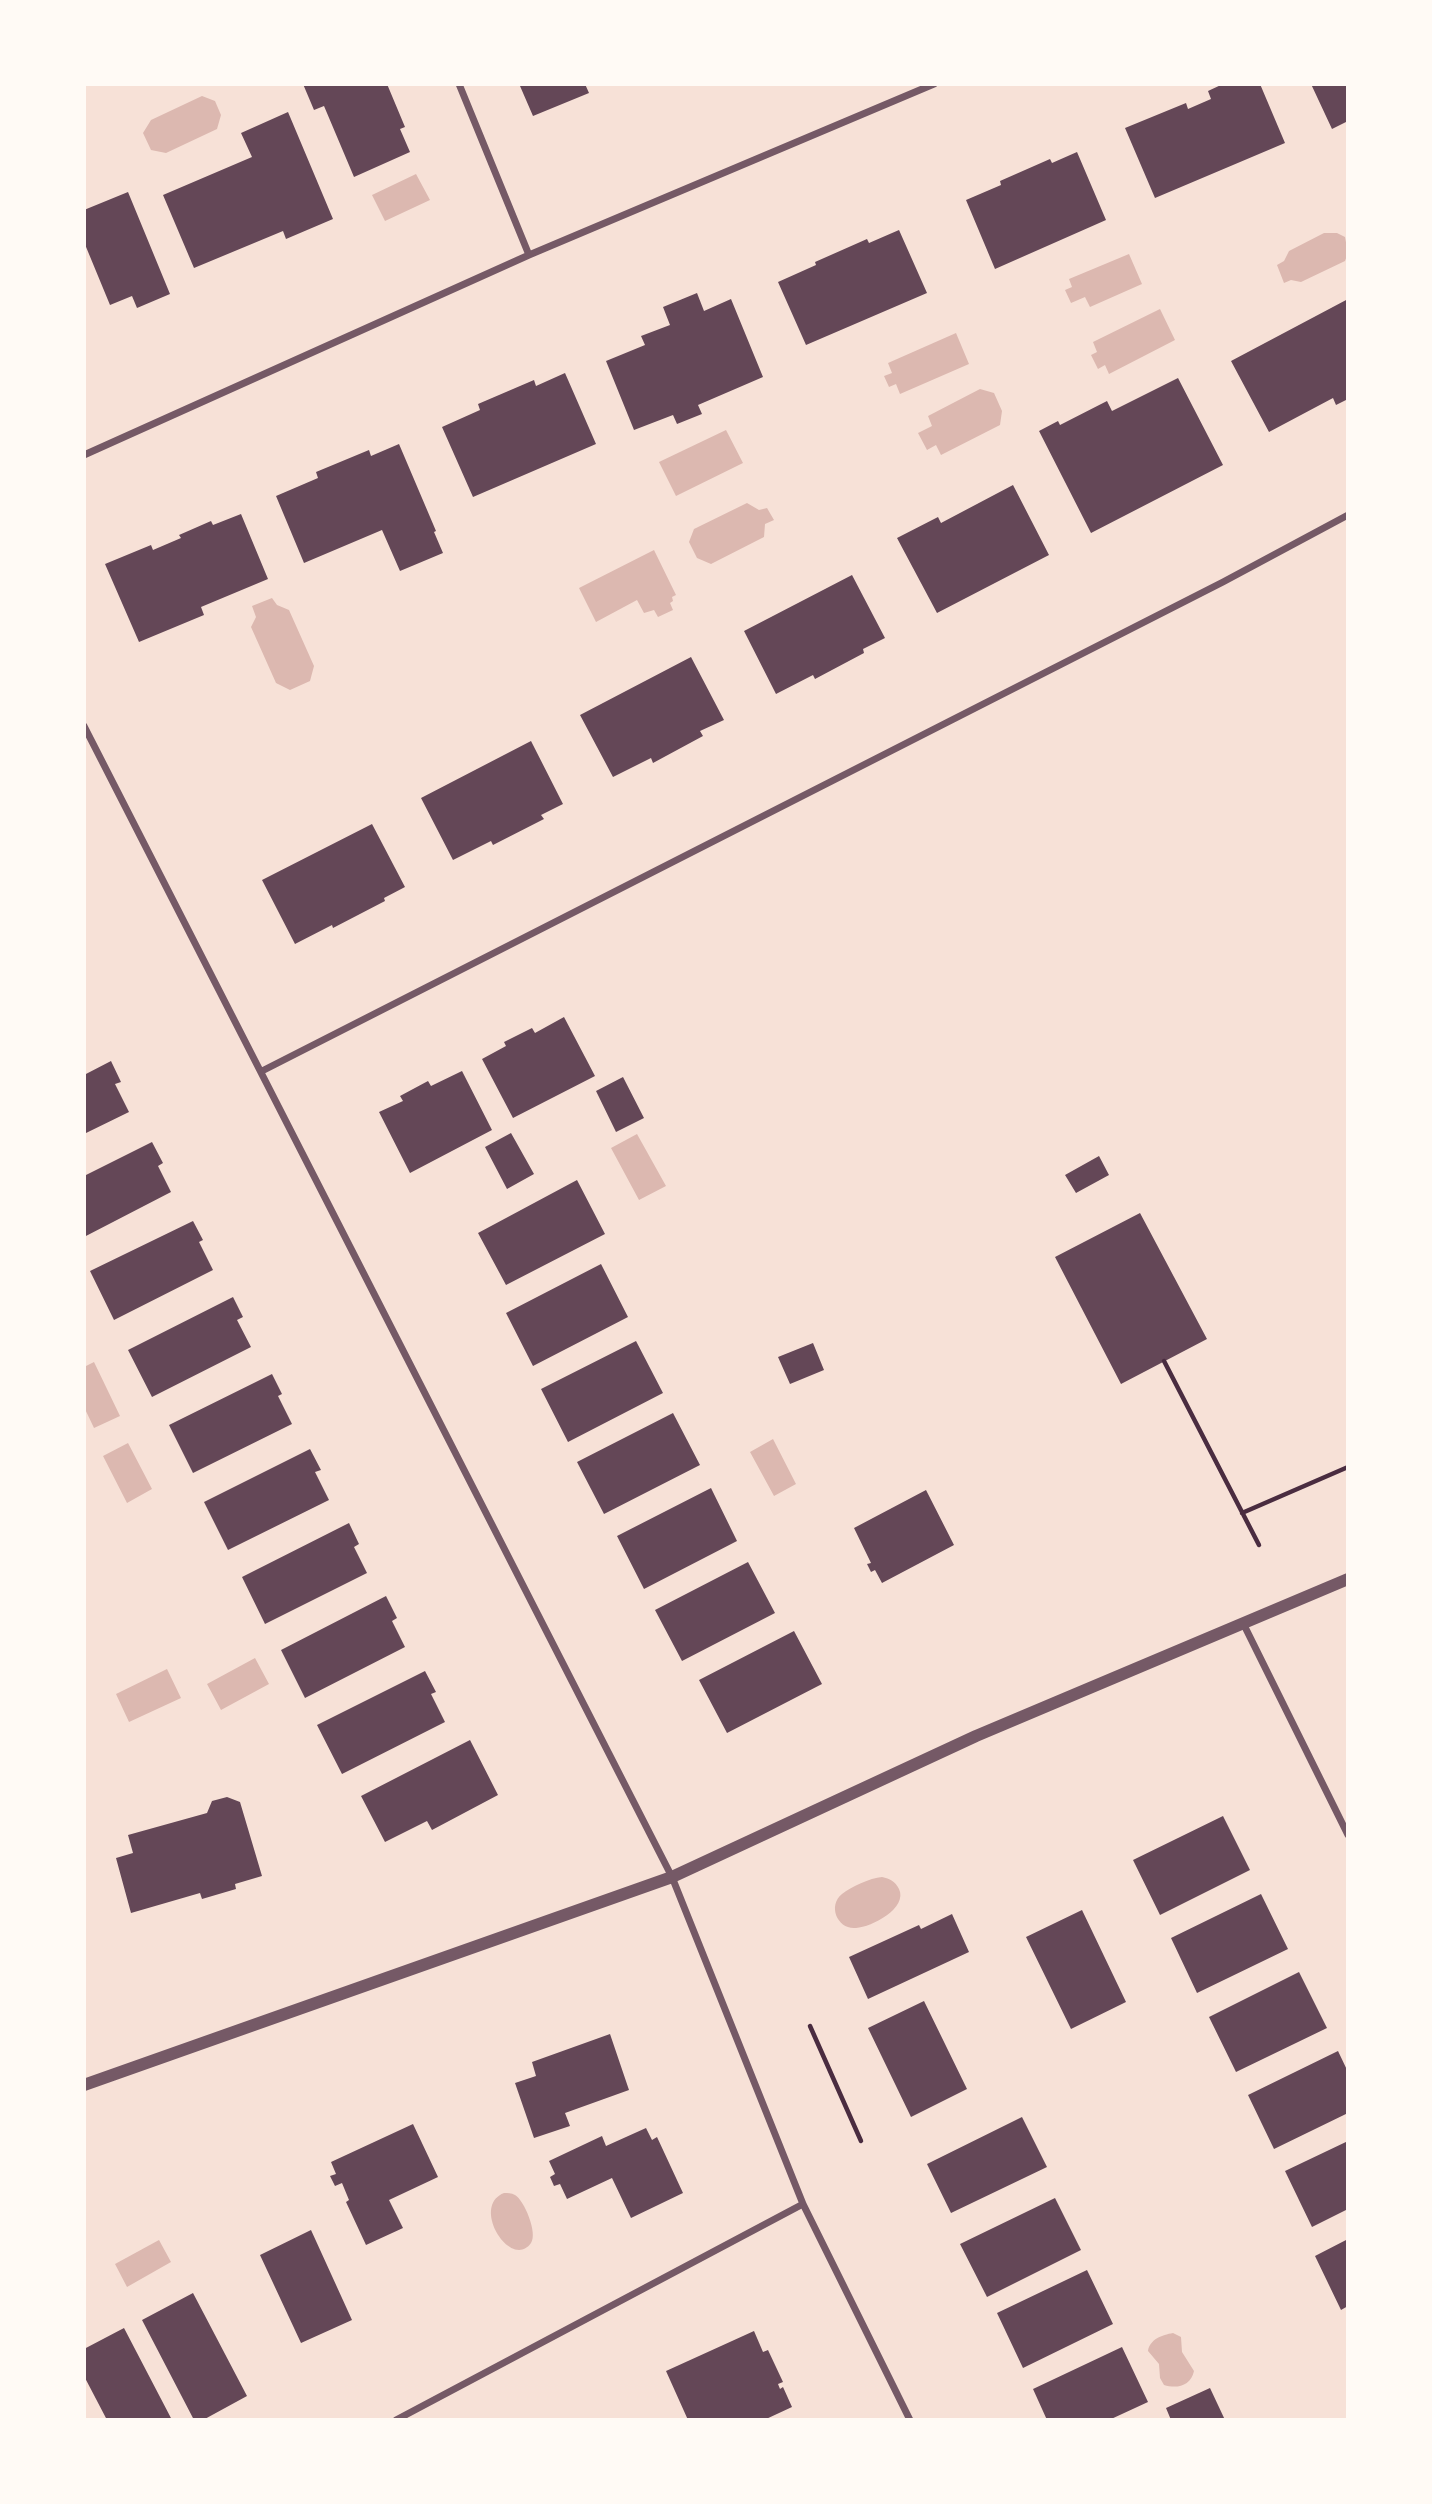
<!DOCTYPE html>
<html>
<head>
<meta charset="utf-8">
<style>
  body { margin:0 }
  #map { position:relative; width:1432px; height:2504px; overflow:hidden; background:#f7e1d7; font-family:Spectral,serif }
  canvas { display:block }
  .frame { position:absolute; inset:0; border:86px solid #fffaf5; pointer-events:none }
</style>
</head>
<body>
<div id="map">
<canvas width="1432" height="2504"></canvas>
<div class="frame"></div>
</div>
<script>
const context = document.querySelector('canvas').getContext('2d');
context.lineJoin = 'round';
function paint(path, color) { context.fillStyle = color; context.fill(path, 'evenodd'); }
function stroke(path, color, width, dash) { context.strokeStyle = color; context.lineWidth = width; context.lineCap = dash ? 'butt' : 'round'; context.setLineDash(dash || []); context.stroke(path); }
const water = new Path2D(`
  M202 96 215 101 221 115 217 129 166 153 151 150 143 133 151 120Z
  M416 174 430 200 385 221 372 195Z
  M1324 233H1337L1345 237 1348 253 1345 261 1301 282 1291 280 1284 283 1277 265 1284 261 1289 251Z
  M1129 254 1142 284 1090 307 1085 297 1071 303 1065 290 1072 287 1069 279Z
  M1160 309 1175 340 1109 374 1105 365 1098 369 1091 355 1097 352 1093 342Z
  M956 333 969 364 900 394 896 384 889 387 884 376 892 373 888 363Z
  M980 389 994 393 1002 411 1000 425 941 455 936 445 927 450 918 433 932 426 928 416Z
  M726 430 743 463 676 496 659 462Z
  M747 503 759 510 767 508 774 520 765 524 764 537 711 564 697 558 689 542 694 529Z
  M654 550 676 595 672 597 673 601 670 603 673 610 658 617 654 610 644 613 637 600 596 622 579 588Z
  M272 598 277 605 289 610 314 666 310 681 290 690 276 683 251 627 256 617 252 606Z
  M637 1134 666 1186 639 1200 611 1148Z
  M94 1362 120 1416 94 1428 84 1407V1367Z
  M773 1439 796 1484 774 1496 750 1452Z
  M128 1443 152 1489 127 1503 103 1456Z
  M255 1658 269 1684 221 1710 207 1684Z
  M167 1669 181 1698 129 1722 116 1694Z
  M882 1877C890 1879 895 1881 899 1889 908 1908 872 1927 856 1928 838 1930 827 1906 842 1894 851 1887 870 1878 882 1877Z
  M504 2193C508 2193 511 2193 515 2195 524 2200 538 2233 531 2243 511 2271 470 2206 504 2193Z
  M159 2240 171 2262 127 2287 115 2264Z
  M1173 2333 1181 2337 1182 2352 1194 2371C1191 2386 1177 2389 1164 2385L1160 2378 1159 2364 1148 2351C1150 2339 1162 2335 1173 2333Z`);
const building = new Path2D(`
  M303 84H387L405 127 400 129 410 152 354 177 324 106 314 110Z
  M585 84 589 93 533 116 520 86Z
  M1223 84H1260L1285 143 1155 198 1125 128 1186 103 1188 109 1211 99 1208 91Z
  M1311 84H1348V121L1332 129Z
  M288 112 333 219 286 239 283 231 194 268 163 195 252 157 241 133Z
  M1077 152 1106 220 995 269 966 200 1001 185 1000 181 1050 159 1052 163Z
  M128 192 170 294 137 308 132 296 110 305 84 242V210Z
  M899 230 927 293 806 345 778 282 816 265 815 262 867 239 869 243Z
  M697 293 704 311 731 299 763 377 698 405 702 414 677 424 673 415 634 430 606 361 645 345 641 336 670 325 663 307Z
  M1348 299V399L1336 405 1333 398 1269 432 1231 361Z
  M565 373 596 444 473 497 442 427 480 410 478 404 534 380 536 386Z
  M1178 378 1223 465 1091 533 1039 431 1058 421 1060 425 1107 401 1112 411Z
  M399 444 436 531 434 532 443 553 400 571 382 530 304 563 276 496 318 478 316 472 369 450 371 456Z
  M1013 485 1049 555 937 613 897 538 938 517 941 523Z
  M241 514 268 579 201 607 204 615 139 642 105 564 151 545 153 550 181 538 179 535 211 521 213 525Z
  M852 575 885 638 863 649 864 653 815 679 813 675 776 694 744 631Z
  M691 657 724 720 700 731 703 736 653 763 651 758 613 777 580 715Z
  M531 741 563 804 541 815 544 819 493 845 491 841 453 860 421 798Z
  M372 824 405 887 384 898 385 901 333 928 332 925 295 944 262 880Z
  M564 1017 595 1076 513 1118 482 1059 506 1046 504 1042 532 1028 535 1033Z
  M111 1061 121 1082 115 1084 129 1112 84 1134V1075Z
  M462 1071 492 1130 410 1173 379 1112 403 1101 400 1096 428 1081 431 1086Z
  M623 1077 644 1118 616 1132 596 1091Z
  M511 1133 534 1174 507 1189 485 1147Z
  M152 1142 163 1163 158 1166 171 1192 84 1237V1176Z
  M1099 1156 1109 1175 1076 1193 1065 1175Z
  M577 1180 605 1234 506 1285 478 1233Z
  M1140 1213 1207 1339 1121 1384 1055 1257Z
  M193 1221 203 1240 199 1242 213 1270 114 1320 90 1271Z
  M601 1264 628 1317 533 1366 506 1313Z
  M233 1297 243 1317 237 1320 251 1347 152 1397 128 1350Z
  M636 1341 663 1393 568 1442 541 1389Z
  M813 1343 824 1370 790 1384 778 1357Z
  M272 1374 282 1394 278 1396 292 1424 193 1473 169 1425Z
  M673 1413 700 1465 604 1514 577 1462Z
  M310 1449 321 1470 315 1472 329 1500 228 1550 204 1502Z
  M711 1488 737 1541 644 1589 617 1536Z
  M926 1490 954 1545 882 1583 875 1570 871 1572 867 1564 871 1563 854 1528Z
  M349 1523 359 1544 354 1547 367 1573 265 1624 242 1577Z
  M748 1562 775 1613 682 1661 655 1610Z
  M386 1596 397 1618 392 1621 405 1647 305 1698 281 1650Z
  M794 1631 822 1684 727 1733 699 1680Z
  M425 1671 436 1692 431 1694 445 1722 342 1774 317 1725Z
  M470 1740 498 1795 432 1830 427 1821 385 1842 361 1796Z
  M227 1797 240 1802 262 1876 235 1884 236 1889 202 1899 200 1893 131 1913 116 1858 133 1853 128 1835 207 1813 212 1801Z
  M1223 1816 1250 1870 1160 1915 1133 1860Z
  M1261 1894 1288 1949 1197 1993 1171 1938Z
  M1082 1910 1126 2002 1071 2029 1026 1937Z
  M952 1914 969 1952 868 1999 849 1957 919 1925 921 1929Z
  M1299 1972 1327 2028 1236 2072 1209 2017Z
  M924 2001 967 2089 911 2117 868 2028Z
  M610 2034 629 2090 565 2113 570 2126 534 2138 515 2083 536 2076 532 2062Z
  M1338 2051 1348 2072V2113L1274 2149 1248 2095Z
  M1022 2117 1047 2167 951 2213 927 2164Z
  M413 2124 438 2177 389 2200 403 2228 366 2245 346 2202 349 2200 342 2183 335 2186 330 2176 336 2174 331 2162Z
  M646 2128 652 2140 657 2137 683 2193 631 2218 612 2178 567 2199 560 2184 554 2186 550 2177 555 2174 549 2161 602 2136 606 2146Z
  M1348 2141V2209L1312 2227 1285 2171Z
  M1055 2198 1081 2250 987 2297 960 2244Z
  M311 2230 352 2320 301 2343 260 2255Z
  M1348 2239V2306L1341 2310 1315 2256Z
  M1087 2270 1113 2324 1023 2368 997 2313Z
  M193 2293 247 2396 203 2420H194L142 2320Z
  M124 2328 172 2420H107L84 2376V2349Z
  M754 2331 763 2352 768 2350 783 2382 778 2384 780 2389 783 2387 792 2407 764 2420H688L666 2371Z
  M1122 2347 1148 2402 1109 2420H1047L1033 2389Z
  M1210 2388 1225 2420H1171L1166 2408Z`);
const path = new Path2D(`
  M1164 1361 1259 1545
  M1242 1513 1348 1467
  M810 2026 861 2141`);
const minor = new Path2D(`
  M459 84 529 255
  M84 455 529 255 934 84
  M84 726 672 1877 803 2204 910 2420
  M262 1071 1223 582 1348 515
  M1244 1625 1348 1835
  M396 2420 803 2204`);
const tertiary = new Path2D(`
  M84 2085 672 1877 976 1736 1348 1579`);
paint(water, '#dcb8b0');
paint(building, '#644757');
stroke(path, '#4a2c40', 4.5);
stroke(minor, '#755966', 7);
stroke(tertiary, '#755966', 12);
</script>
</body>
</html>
